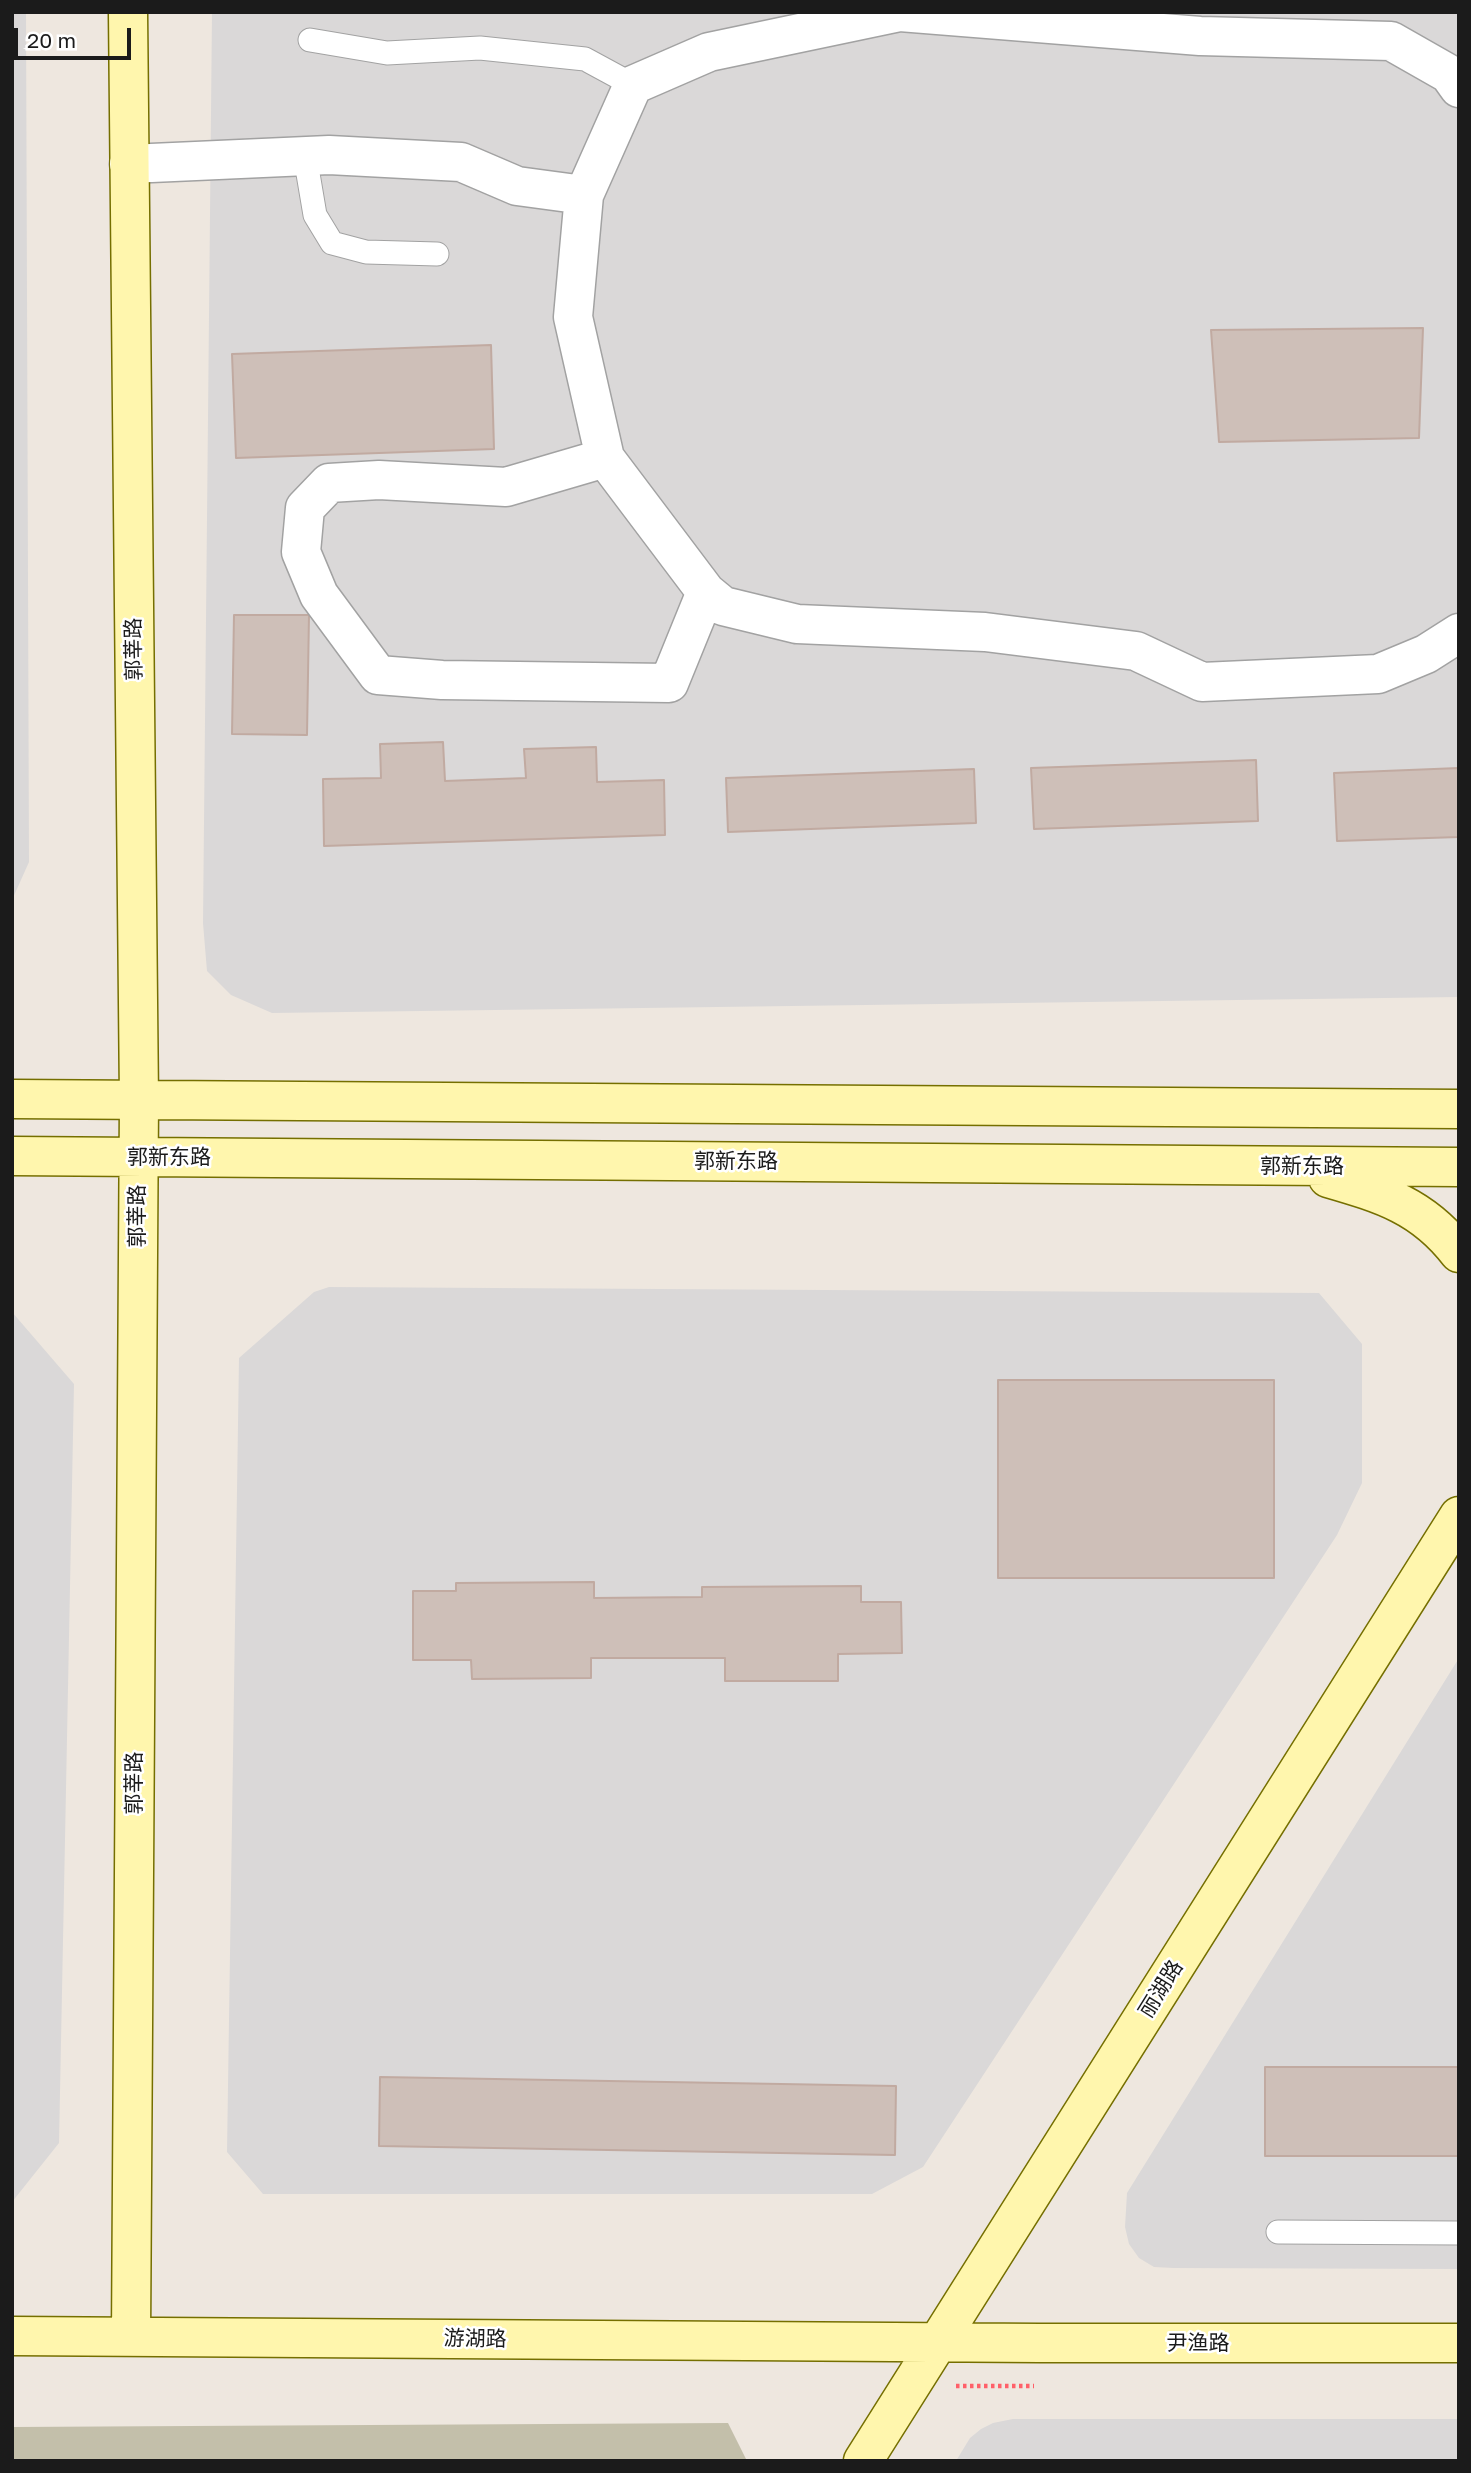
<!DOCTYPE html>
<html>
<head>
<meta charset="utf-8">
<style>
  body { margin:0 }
  #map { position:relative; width:1471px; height:2473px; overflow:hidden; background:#eee7df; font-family:"Golos Text",sans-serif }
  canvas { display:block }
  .frame { position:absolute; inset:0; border:14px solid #1b1b1b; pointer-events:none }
  .scale { position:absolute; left:14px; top:28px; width:117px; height:32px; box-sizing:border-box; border:4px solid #1b1b1b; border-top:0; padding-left:9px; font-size:21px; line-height:24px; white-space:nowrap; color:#1b1b1b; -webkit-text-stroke:5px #fff; paint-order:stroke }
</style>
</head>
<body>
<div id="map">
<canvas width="1471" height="2473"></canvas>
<div class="frame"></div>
<div class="scale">20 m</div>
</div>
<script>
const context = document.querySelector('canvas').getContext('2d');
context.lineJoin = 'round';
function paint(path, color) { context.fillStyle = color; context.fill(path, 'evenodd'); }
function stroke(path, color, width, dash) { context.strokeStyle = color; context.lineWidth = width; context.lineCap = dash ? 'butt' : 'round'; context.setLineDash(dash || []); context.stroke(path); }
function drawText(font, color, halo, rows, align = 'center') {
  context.font = font + ' "Golos Text","Noto Sans SC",sans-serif'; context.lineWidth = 5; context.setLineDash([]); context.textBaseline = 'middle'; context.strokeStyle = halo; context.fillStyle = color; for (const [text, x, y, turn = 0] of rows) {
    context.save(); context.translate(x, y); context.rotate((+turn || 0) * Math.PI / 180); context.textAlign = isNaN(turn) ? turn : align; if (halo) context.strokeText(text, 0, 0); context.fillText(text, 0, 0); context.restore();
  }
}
const residential = new Path2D(`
  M12 12H26L29 862 12 900Z
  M212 12H1459V997L272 1013 231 995 207 971 203 923Z
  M329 1287 1319 1293 1362 1344V1483L1337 1535 923 2167 872 2194H263L227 2152 239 1358 314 1292Z
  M12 1312 74 1384 59 2143 12 2202Z
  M1459 1658V2269L1174 2268 1154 2267 1139 2258 1129 2244 1125 2227 1127 2193Z
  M1013 2419H1459V2461H956L970 2438 981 2429 993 2423Z`);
const construction = new Path2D(`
  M728 2423 747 2461H12V2427Z`);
const building = new Path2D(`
  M1423 328 1419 438 1219 442 1211 330Z
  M491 345 494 449 236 458 232 354Z
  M234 615H309L307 735 232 734Z
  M443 742 445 781 526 778 524 749 596 747 597 782 664 780 665 835 324 846 323 779 381 778 380 744Z
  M1256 760 1258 821 1034 829 1031 768Z
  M1459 768V837L1337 841 1334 773Z
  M974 769 976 823 728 832 726 778Z
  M998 1380H1274V1578H998Z
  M594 1582V1598L702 1597V1587L861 1586V1602H901L902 1653 838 1654V1681H725V1658H591V1678L472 1679 471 1660H413V1591H456V1583Z
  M1265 2067H1459V2156H1265Z
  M380 2077 896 2086 895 2155 379 2146Z`);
const path = new Path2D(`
  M956 2386H1034`);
const lane = new Path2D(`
  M310 40 387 53 480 48 585 59 633 85
  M305 156 315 215 332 243 366 252 437 254
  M1278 2232 1459 2233`);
const street = new Path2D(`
  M129 164 329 155 461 162 517 186 584 195 633 85 709 52 900 12 1200 36 1391 41 1449 74 1459 88
  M584 195 573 317 605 458 706 592 723 606 797 624 985 632 1136 651 1202 682 1378 674 1426 654 1459 633
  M605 458 506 487 379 480 329 483 305 508 301 552 319 595 378 675 442 680 669 683 706 592`);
const secondary = new Path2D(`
  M128 12 139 1100 131 2336
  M12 1099 1459 1109
  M12 1156 1459 1167
  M1328 1178C1383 1194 1423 1206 1459 1253
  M12 2336 1040 2343H1459
  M863 2461 1459 1516`);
const streetNames = [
  ["郭莘路",134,649,-91],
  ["郭新东路",169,1157],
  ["郭新东路",736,1161],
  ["郭新东路",1302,1166],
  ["郭莘路",137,1216,-90],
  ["郭莘路",134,1783,-90],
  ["丽湖路",1161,1989,-58],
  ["游湖路",475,2339,1],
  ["尹渔路",1198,2343]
];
paint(residential, '#dad8d8');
paint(construction, '#c3bfaa');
paint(building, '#cebfb8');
stroke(building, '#c1aaa1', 2);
stroke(lane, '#a2a2a2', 25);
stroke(street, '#a2a2a2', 41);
stroke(secondary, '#756f00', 41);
stroke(path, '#ff6069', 4.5, [3.5, 3.5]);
stroke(lane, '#fff', 23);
stroke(street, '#fff', 38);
stroke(secondary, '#fff6ad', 38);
drawText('21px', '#1b1b1b', '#fff', streetNames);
</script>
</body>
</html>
